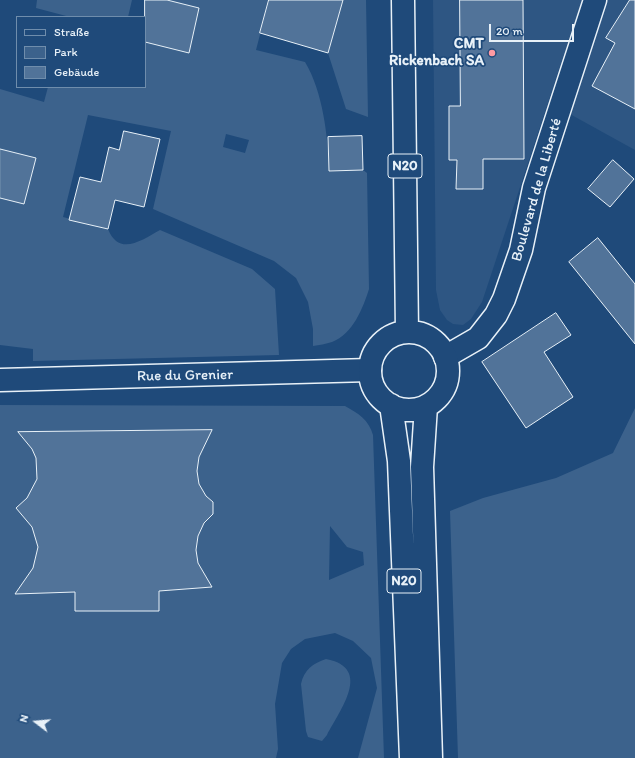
<!DOCTYPE html>
<html>
<head>
<meta charset="utf-8">
<style>
  body { margin:0 }
  #map { position:relative; width:635px; height:758px; overflow:hidden; background:#1f4a7a; font-family:Itim,sans-serif }
  canvas { display:block }
  .legend { position:absolute; left:16px; top:16px; width:130px; height:72px; box-sizing:border-box; background:#1f4a7a; border:1px solid #6f8dac; margin:0; padding:5px 7px; list-style:none; font-size:12px; color:#e8f1f8 }
  .legend li { display:flex; align-items:center; gap:8px; height:20px }
  .legend b { width:20px; border:1px solid #6f8dac }
  .north { position:absolute; left:16px; top:702px; width:40px; height:40px; -webkit-text-stroke:3px #1f4a7a; paint-order:stroke; rotate:286deg; font-size:11px; font-weight:700; line-height:16px; text-align:center; color:#e8f1f8 }
  .north::after { content:''; display:block; margin:auto; width:14px; height:18px; background:#e8f1f8; clip-path:polygon(50% 0,100% 100%,50% 72%,0 100%) }
  .scale { position:absolute; left:489px; top:24px; width:85px; height:18px; box-sizing:border-box; border:2px solid #e8f1f8; border-top:0; padding-left:5px; font-size:12px; line-height:14px; white-space:nowrap; color:#e8f1f8; -webkit-text-stroke:3px #1f4a7a; paint-order:stroke }
</style>
</head>
<body>
<div id="map">
<canvas width="635" height="758"></canvas>
<ul class="legend">
<li><b style="height:5px;background:#1f4a7a"></b>Straße</li>
<li><b style="height:11px;background:#3c628c"></b>Park</li>
<li><b style="height:11px;background:#517399"></b>Gebäude</li>
</ul>
<div class="north">N</div>
<div class="scale">20 m</div>
</div>
<script>
const context = document.querySelector('canvas').getContext('2d');
context.lineJoin = 'round';
function paint(path, color) { context.fillStyle = color; context.fill(path, 'evenodd'); }
function stroke(path, color, width, dash) { context.strokeStyle = color; context.lineWidth = width; context.lineCap = dash ? 'butt' : 'round'; context.setLineDash(dash || []); context.stroke(path); }
function drawText(font, color, halo, rows, align = 'center') {
  context.font = font + ' Itim,sans-serif'; context.lineWidth = 3.5; context.setLineDash([]); context.textBaseline = 'middle'; context.strokeStyle = halo; context.fillStyle = color; for (const [text, x, y, turn = 0] of rows) {
    context.save(); context.translate(x, y); context.rotate((+turn || 0) * Math.PI / 180); context.textAlign = isNaN(turn) ? turn : align; if (halo) context.strokeText(text, 0, 0); context.fillText(text, 0, 0); context.restore();
  }
}
const built = new Path2D(`
  M433 0H582L482 302 471 319 463 325 453 324 447 320 440 310 436 290Z
  M605 0H635V150L568 113Z`);
const green = new Path2D(`
  M37 0H132L128 17H70L36 8Z
  M167 0H269L256 50 305 62C323 92 328 136 329 171L363 170 367 173 369 289C363 308 353 334 332 342 326 344 319 345 313 346V329L308 302 296 278 274 261 153 209 171 131 88 115 63 217 108 229C119 257 142 240 160 230L252 269 275 289 279 355 33 361V349L0 345V198L24 203 36 158 0 149V89L44 102 48 87H145V42L189 53 199 8ZM226 134 249 140 245 153 223 147Z
  M343 0H366L368 117 346 109 328 53Z
  M0 405 345 406C358 413 369 420 373 435L384 758H358L377 688 371 658 353 641 335 633 305 639 291 649 282 663 275 704 278 749 276 758H0ZM330 526 347 547 363 552 364 565 329 580Z
  M635 408V758H458L450 511 483 498 556 478 613 453Z
  M326 659C373 668 340 710 327 735L322 741 308 737 306 731 301 684C304 670 313 663 326 659Z`);
const building = new Path2D(`
  M145 0H167L199 8 189 53 145 42Z
  M269 0H343L328 53 260 33Z
  M460 0H523L524 159H483V189H456L457 160H449V106H460Z
  M630 0H635V109L592 86 615 43 606 38Z
  M124 131 160 139 144 207 115 200 108 229 69 220 80 177 101 182 109 147 119 150Z
  M362 136 363 170 329 171 328 137Z
  M0 149 36 158 24 204 0 198Z
  M613 160 634 179 610 207 588 189Z
  M598 238 635 284V344L569 262Z
  M556 313 571 335 544 352 573 397 526 428 482 362Z
  M212 430 199 457 197 471 199 484 206 496 213 502V514L204 523 198 536 196 550 198 563 212 587 159 591V611H75V592L15 594 33 568 38 547 32 527 16 508 27 498 37 479 36 458 32 449 18 432Z`);
const minor = new Path2D(`
  M445 357 478 338 496 315 504 299 521 250 534 188 595 0
  M0 380 370 370`);
const major = new Path2D(`
  M403 0 407 332
  M370 371a39 39 0 1 1 78 0a39 39 0 1 1-78 0Z
  M391 405 399 461 411 758
  M426 406 422 467 431 758`);
const markers = [
  [492,53,4,"#ff9aa2"]
];
const shields = [
  [405,166,34],
  [404,581,34]
];
const shieldNames = [
  ["N20",405,166],
  ["N20",404,581]
];
const poiNames = [
  ["CMT",484,44],
  ["Rickenbach SA",484,61]
];
const streetNames = [
  ["Boulevard de la Liberté",537,190,-74],
  ["Rue du Grenier",185,376,-1]
];
paint(built, '#2e5683');
paint(green, '#3c628c');
paint(building, '#517399');
stroke(building, '#e8f1f8', 1);
stroke(minor, '#e8f1f8', 25);
stroke(major, '#e8f1f8', 25);
stroke(minor, '#1f4a7a', 22);
stroke(major, '#1f4a7a', 22);
for (const [x, y, r, color] of markers) { const dot = new Path2D(); dot.arc(x, y, r, 0, 2 * Math.PI); context.fillStyle = color; context.fill(dot); stroke(dot, '#1f4a7a', 1.5); }
for (const [x, y, w] of shields) { const box = new Path2D(); box.roundRect(x - w / 2, y - 12, w, 24, 3); context.fillStyle = '#1f4a7a'; context.fill(box); stroke(box, '#e8f1f8', 1); }
drawText('bold 14px', '#e8f1f8', null, shieldNames);
drawText('bold 15px', '#e8f1f8', '#1f4a7a', poiNames, 'right');
drawText('15px', '#e8f1f8', '#1f4a7a', streetNames);
</script>
</body>
</html>
